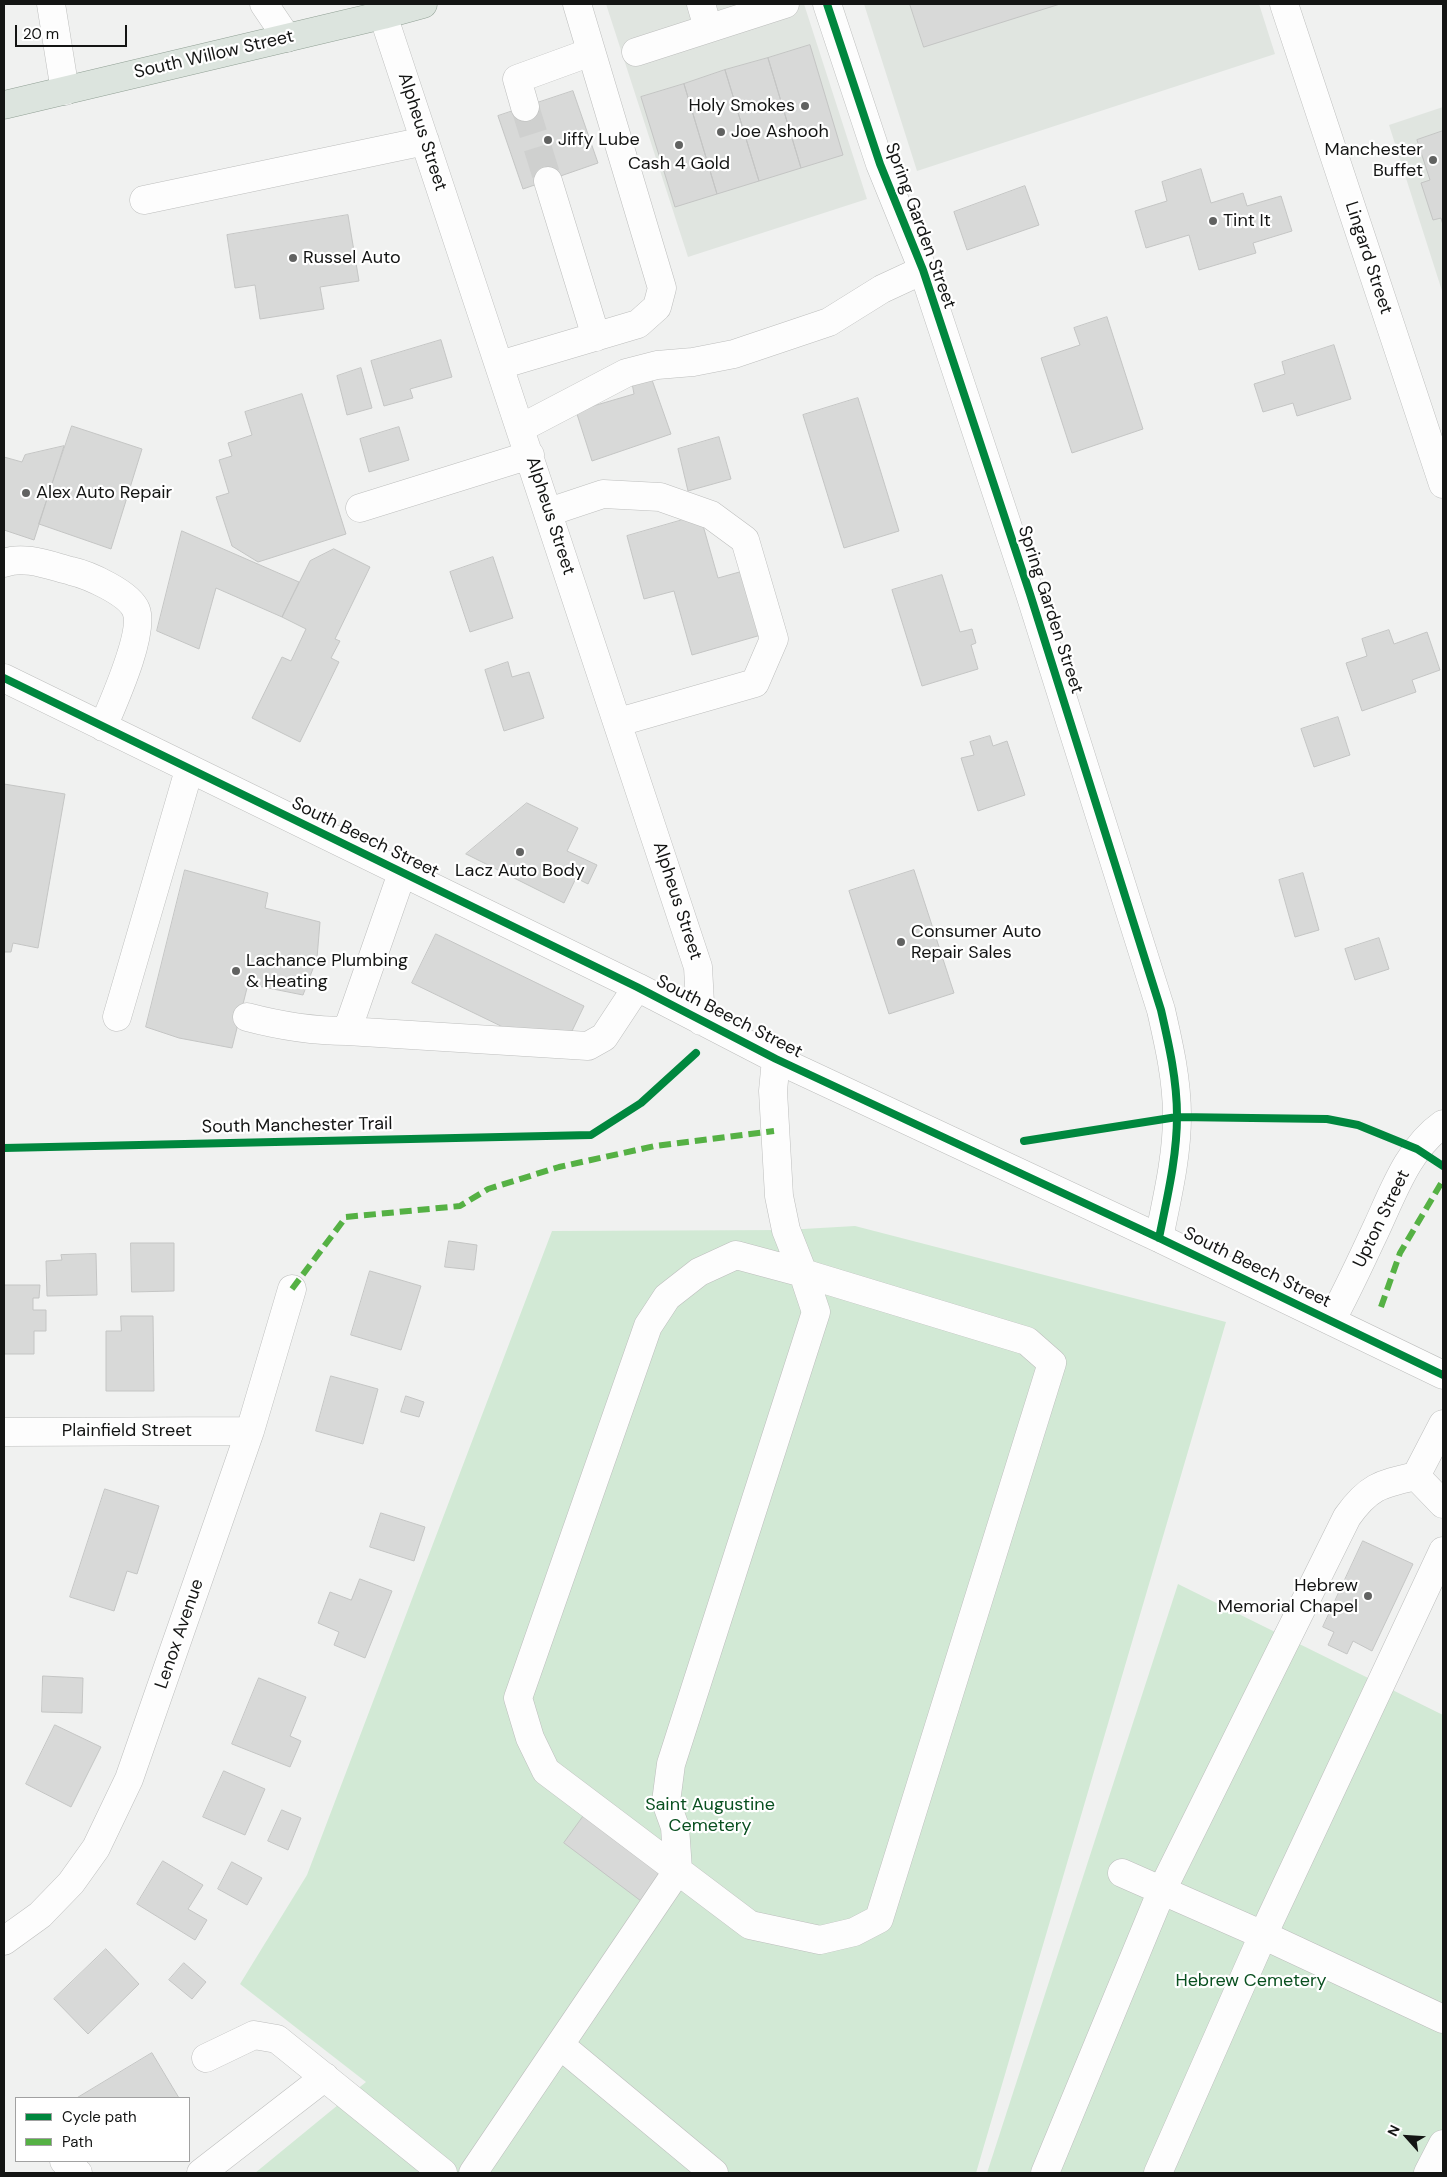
<!DOCTYPE html>
<html>
<head>
<meta charset="utf-8">
<style>
  body { margin:0 }
  #map { position:relative; width:1447px; height:2177px; overflow:hidden; background:#f0f1f0; font-family:"DM Sans",sans-serif }
  canvas { display:block }
  .frame { position:absolute; inset:0; border:5px solid #141514; pointer-events:none }
  .legend { position:absolute; left:15px; top:2097px; width:175px; height:65px; box-sizing:border-box; background:#fff; border:1px solid #a1a1a1; margin:0; padding:6px 9px; list-style:none; font-size:15px; color:#141514 }
  .legend li { display:flex; align-items:center; gap:10px; height:25px }
  .legend b { width:25px; border:1px solid #a1a1a1 }
  .north { position:absolute; left:1382px; top:2112px; width:50px; height:50px; -webkit-text-stroke:4px #fff; paint-order:stroke; rotate:296deg; font-size:14px; font-weight:700; line-height:20px; text-align:center; color:#141514 }
  .north::after { content:''; display:block; margin:auto; width:18px; height:22px; background:#141514; clip-path:polygon(50% 0,100% 100%,50% 72%,0 100%) }
  .scale { position:absolute; left:15px; top:25px; width:112px; height:22px; box-sizing:border-box; border:2px solid #141514; border-top:0; padding-left:6px; font-size:15px; line-height:18px; white-space:nowrap; color:#141514; -webkit-text-stroke:4px #fff; paint-order:stroke }
</style>
</head>
<body>
<div id="map">
<canvas width="1447" height="2177"></canvas>
<div class="frame"></div>
<ul class="legend">
<li><b style="height:6px;background:#00873e"></b>Cycle path</li>
<li><b style="height:6px;background:#55b144"></b>Path</li>
</ul>
<div class="north">N</div>
<div class="scale">20 m</div>
</div>
<script>
const context = document.querySelector('canvas').getContext('2d');
context.lineJoin = 'round';
function paint(path, color) { context.fillStyle = color; context.fill(path, 'evenodd'); }
function stroke(path, color, width, dash) { context.strokeStyle = color; context.lineWidth = width; context.lineCap = dash ? 'butt' : 'round'; context.setLineDash(dash || []); context.stroke(path); }
function drawText(font, color, halo, rows, align = 'center') {
  context.font = font + ' "DM Sans",sans-serif'; context.lineWidth = 4.5; context.setLineDash([]); context.textBaseline = 'middle'; context.strokeStyle = halo; context.fillStyle = color; for (const [text, x, y, turn = 0] of rows) {
    context.save(); context.translate(x, y); context.rotate((+turn || 0) * Math.PI / 180); context.textAlign = isNaN(turn) ? turn : align; if (halo) context.strokeText(text, 0, 0); context.fillText(text, 0, 0); context.restore();
  }
}
const built = new Path2D(`
  M606 4H804L867 199 688 257Z
  M864 4H1259L1275 54 917 171Z
  M1443 107V294L1389 125Z`);
const green = new Path2D(`
  M855 1226 1226 1322 976 2173H255L366 2082 240 1984 307 1875 552 1231 786 1230Z
  M1178 1584 1443 1715V2173H987Z`);
const building = new Path2D(`
  M910 4H1060L924 47Z
  M810 45 843 155 801 168 768 58Z
  M768 58 801 168 759 181 725 70Z
  M725 70 759 181 717 194 684 84Z
  M684 84 717 194 675 207 641 97Z
  M573 91 598 163 523 189 498 116Z
  M1443 131V225L1441 218 1433 220 1421 183 1430 180 1417 140Z
  M1201 169 1211 203 1243 193 1247 206 1281 196 1292 231 1253 243 1256 253 1199 270 1189 235 1146 248 1135 211 1167 201 1162 182Z
  M1025 186 1039 225 967 250 954 212Z
  M348 215 359 281 320 287 324 309 260 319 255 285 235 288 227 235Z
  M1107 317 1143 429 1072 453 1041 358 1080 345 1074 328Z
  M441 340 452 377 410 389 413 398 384 406 371 361Z
  M1334 345 1351 399 1297 416 1293 403 1263 412 1254 384 1285 374 1282 362Z
  M361 368 372 408 347 415 337 376Z
  M651 377 671 434 592 461 576 411 634 394 632 383Z
  M302 394 346 534 258 562 232 546 216 497 229 493 219 460 232 456 228 443 252 435 245 412Z
  M858 398 899 531 844 548 803 415Z
  M72 426 142 449 111 549 39 524Z
  M399 427 409 460 369 472 360 439Z
  M719 437 731 479 688 491 678 449Z
  M64 446 34 540 4 530V457L22 462 25 455Z
  M700 515 718 578 743 571 761 635 692 655 674 591 644 599 627 536Z
  M182 531 299 582 282 617 216 588 199 649 157 631Z
  M334 549 370 567 335 639 340 641 331 658 339 662 300 742 252 718 282 657 291 661 306 629 282 617 310 561Z
  M493 557 513 618 470 632 450 572Z
  M942 575 960 632 972 629 976 643 971 645 978 669 922 686 892 590Z
  M1389 630 1394 644 1427 632 1440 670 1412 680 1416 692 1362 711 1346 663 1367 656 1362 639Z
  M508 662 512 677 529 672 544 718 504 731 485 670Z
  M1338 717 1350 755 1314 767 1301 729Z
  M990 736 993 746 1007 741 1025 795 978 811 961 758 974 755 970 742Z
  M4 784 65 794 38 948 13 943 11 952H4Z
  M527 803 578 828 567 851 597 865 588 884 576 878 564 903 466 854Z
  M185 870 268 893 265 908 320 922 317 958 303 995 248 984 232 1048 179 1038 146 1027Z
  M914 870 954 993 889 1014 849 891Z
  M1303 873 1319 930 1295 937 1279 880Z
  M436 934 584 1006 572 1031 507 1029 412 983Z
  M1379 938 1389 969 1355 980 1345 949Z
  M449 1241 477 1245 474 1270 445 1267Z
  M131 1243H174V1291L132 1292Z
  M96 1254 97 1295 47 1296 46 1261 62 1260 61 1255Z
  M370 1271 421 1286 401 1350 351 1335Z
  M4 1285H40L39 1298H33V1310H46V1331H34V1354H4Z
  M121 1316H153L154 1391H106V1331H121Z
  M331 1376 378 1389 363 1444 316 1431Z
  M406 1396 424 1402 419 1417 401 1412Z
  M105 1489 159 1506 137 1574 127 1571 114 1611 70 1597Z
  M381 1513 425 1527 414 1561 370 1547Z
  M1363 1541 1413 1564 1372 1651 1353 1641 1347 1654 1328 1645 1334 1632 1323 1627Z
  M360 1579 392 1591 365 1658 334 1645 339 1632 318 1623 330 1592 351 1600Z
  M43 1676 83 1678 82 1713 42 1712Z
  M259 1678 306 1697 290 1736 301 1741 290 1767 232 1744Z
  M55 1725 101 1747 71 1807 26 1784Z
  M224 1771 265 1789 245 1835 203 1817Z
  M282 1810 301 1818 288 1850 268 1841Z
  M585 1814 666 1876 645 1904 564 1843Z
  M163 1861 203 1885 188 1909 207 1920 195 1940 137 1904Z
  M232 1862 262 1878 247 1905 218 1889Z
  M106 1949 139 1984 88 2034 54 1999Z
  M184 1963 206 1982 192 1999 169 1980Z
  M152 2053 179 2098H77Z`);
const minorTunnel = new Path2D(`
  M525 107 548 181`);
const minor = new Path2D(`
  M51 4 65 91
  M264 4 287 38
  M701 4 708 28
  M827 4 880 164 923 270 1030 594 1161 1010C1169 1045 1177 1080 1177 1116 1177 1157 1167 1198 1159 1238
  M1284 4 1443 484
  M383 15 698 967 701 1021
  M636 52 785 4
  M525 107 517 79 591 52
  M548 181 596 337
  M144 200 425 141
  M500 365 638 324 657 307 662 288 577 4
  M521 428 626 373 657 365 693 362 734 354 829 322 882 289 923 270
  M360 508 530 455
  M549 512 603 494 660 497 711 515 745 540 774 639 755 683 619 722
  M4 563C24 555 51 566 71 571 89 575 129 593 136 610 145 633 113 703 103 727
  M4 678 637 987 776 1059 1159 1238 1443 1375
  M402 873 347 1031 588 1046 604 1037 637 987
  M117 1017 189 770
  M247 1017C281 1026 312 1031 347 1031
  M1331 1321C1348 1290 1362 1259 1377 1227 1394 1190 1409 1148 1443 1124
  M4 1432 250 1431
  M1416 1476 1443 1504
  M1122 1873 1263 1935 1443 2019
  M4 1941 40 1915 71 1883 96 1848 129 1779 250 1431 292 1289
  M560 2045 714 2173
  M206 2058 254 2035 277 2039 443 2173
  M64 2161 78 2173
  M201 2173 325 2077
  M473 2173 678 1870 675 1827 666 1802 671 1764 816 1312 803 1273 736 1255 699 1272 667 1297 648 1326 518 1698 530 1738 546 1771 750 1925 820 1940 854 1932 879 1919 1052 1363 1027 1341 803 1273 786 1230 779 1196 773 1091 776 1059
  M1045 2173 1162 1890 1347 1517C1369 1486 1381 1484 1416 1476L1443 1424
  M1158 2173 1263 1935 1443 1551
  M1428 2173 1443 2144`);
const major = new Path2D(`
  M4 105 383 15 423 4`);
const quiet = new Path2D(`
  M292 1289 346 1217 460 1206 488 1189 559 1167 655 1146 774 1131
  M1381 1307 1400 1253 1443 1180`);
const cycleway = new Path2D(`
  M827 4 880 164 923 270 1030 594 1161 1010C1169 1045 1177 1080 1177 1116 1177 1157 1167 1198 1159 1238
  M4 678 637 987 776 1059 1159 1238 1443 1375
  M1024 1141 1177 1117 1327 1119 1358 1125 1417 1149 1443 1166
  M4 1148 591 1135 641 1103 696 1053`);
const markers = [
  [805,106,5,"#616261"],
  [721,132,5,"#616261"],
  [548,140,5,"#616261"],
  [679,145,5,"#616261"],
  [1433,160,5,"#616261"],
  [1213,221,5,"#616261"],
  [293,258,5,"#616261"],
  [26,493,5,"#616261"],
  [520,852,5,"#616261"],
  [901,942,5,"#616261"],
  [236,971,5,"#616261"],
  [1368,1596,5,"#616261"]
];
const streetNames = [
  ["South Willow Street",214,55,-13],
  ["Alpheus Street",422,132,72],
  ["Spring Garden Street",920,226,70],
  ["Lingard Street",1368,258,72],
  ["Alpheus Street",550,516,72],
  ["Spring Garden Street",1050,610,72],
  ["South Beech Street",365,838,26],
  ["Alpheus Street",677,901,72],
  ["South Beech Street",729,1017,27],
  ["South Manchester Trail",297,1126,-1],
  ["Upton Street",1382,1219,-64],
  ["South Beech Street",1257,1268,26],
  ["Plainfield Street",127,1431],
  ["Lenox Avenue",180,1634,-71]
];
const poiNames = [
  ["Holy Smokes",795,106,"right"],
  ["Joe Ashooh",731,132],
  ["Jiffy Lube",558,140],
  ["Manchester",1423,150,"right"],
  ["Buffet",1423,171,"right"],
  ["Cash 4 Gold",679,164,"center"],
  ["Tint It",1223,221],
  ["Russel Auto",303,258],
  ["Alex Auto Repair",36,493],
  ["Lacz Auto Body",520,871,"center"],
  ["Consumer Auto",911,932],
  ["Repair Sales",911,953],
  ["Lachance Plumbing",246,961],
  ["& Heating",246,982],
  ["Hebrew",1358,1586,"right"],
  ["Memorial Chapel",1358,1607,"right"]
];
const parkNames = [
  ["Saint Augustine",710,1805],
  ["Cemetery",710,1826],
  ["Hebrew Cemetery",1251,1981]
];
paint(built, '#e0e5e0');
paint(green, '#d2e9d5');
paint(building, '#d8d9d8');
stroke(building, '#c4c5c4', 1);
stroke(minorTunnel, '#cfd0cf', 28, [28, 14]);
stroke(minor, '#bdbebd', 29);
stroke(major, '#91a095', 29);
stroke(minor, '#fdfdfd', 28);
stroke(major, '#dce4de', 28);
stroke(quiet, '#55b144', 6, [12, 6]);
stroke(cycleway, '#00873e', 8);
for (const [x, y, r, color] of markers) { const dot = new Path2D(); dot.arc(x, y, r, 0, 2 * Math.PI); context.fillStyle = color; context.fill(dot); stroke(dot, '#fff', 2); }
drawText('18px', '#141514', '#fff', streetNames);
drawText('18px', '#141514', '#fff', poiNames, 'left');
drawText('18px', '#095020', '#fff', parkNames);
</script>
</body>
</html>
